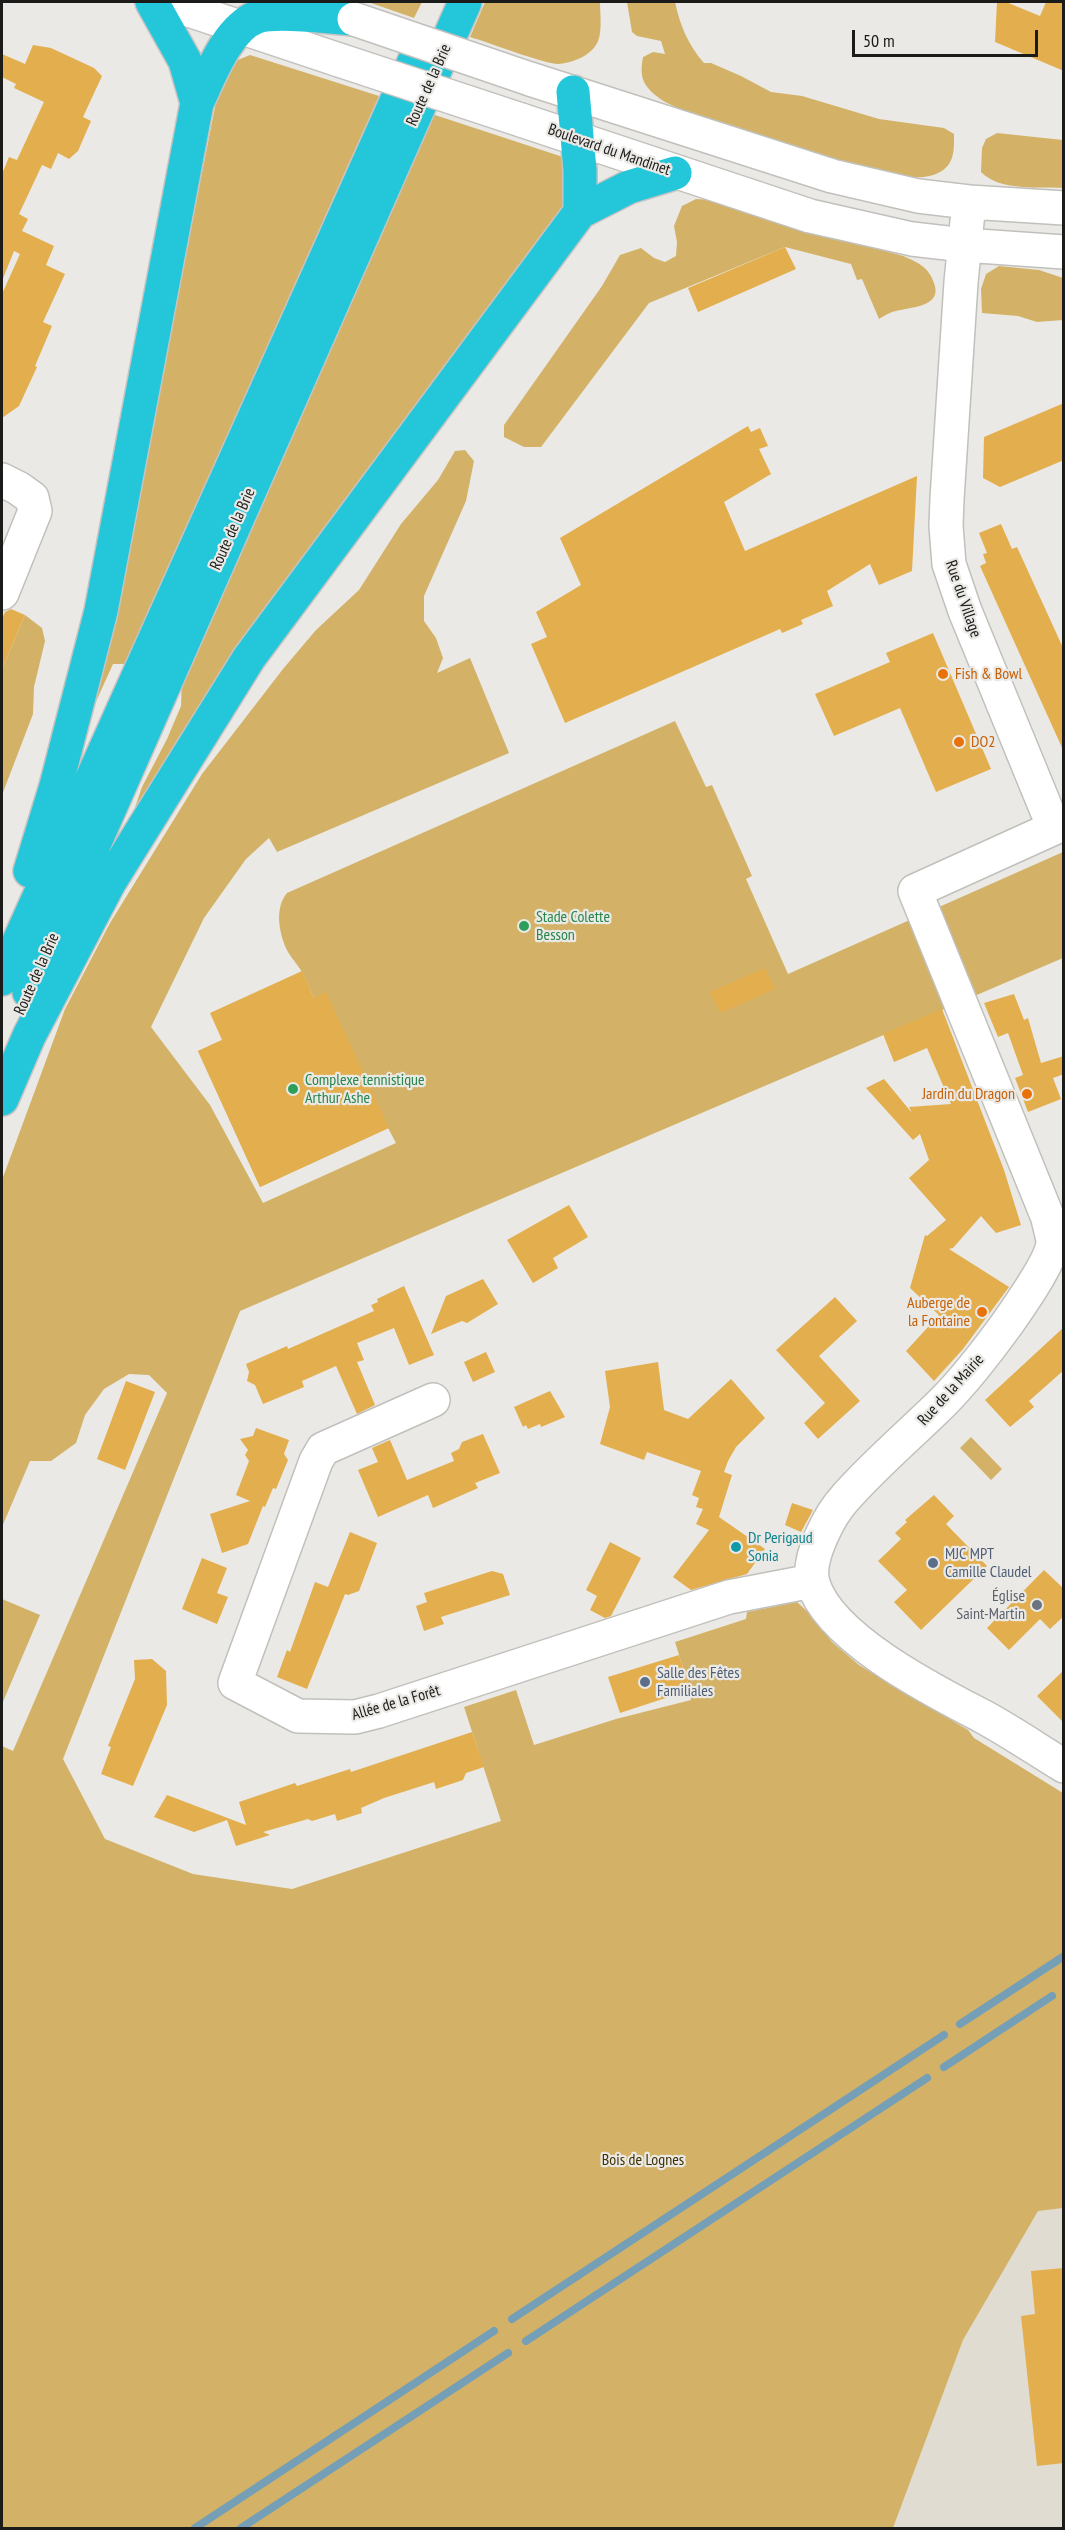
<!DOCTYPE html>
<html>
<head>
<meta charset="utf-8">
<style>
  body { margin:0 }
  #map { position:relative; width:1065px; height:2530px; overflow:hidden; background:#eae9e5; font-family:"PT Sans Narrow",sans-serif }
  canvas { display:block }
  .frame { position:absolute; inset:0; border:3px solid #1b1b19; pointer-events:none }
  .scale { position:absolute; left:852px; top:30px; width:186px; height:27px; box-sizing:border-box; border:3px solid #1b1b19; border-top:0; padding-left:8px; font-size:18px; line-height:21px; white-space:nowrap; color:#1b1b19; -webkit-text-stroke:4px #eae9e5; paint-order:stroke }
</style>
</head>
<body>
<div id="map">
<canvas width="1065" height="2530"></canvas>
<div class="frame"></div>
<div class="scale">50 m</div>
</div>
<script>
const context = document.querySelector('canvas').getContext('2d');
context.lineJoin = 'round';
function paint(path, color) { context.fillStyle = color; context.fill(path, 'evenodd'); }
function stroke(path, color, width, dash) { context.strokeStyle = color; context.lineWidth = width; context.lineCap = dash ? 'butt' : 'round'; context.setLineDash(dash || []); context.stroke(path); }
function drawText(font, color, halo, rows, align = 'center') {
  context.font = font + ' "PT Sans Narrow",sans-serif'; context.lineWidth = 4.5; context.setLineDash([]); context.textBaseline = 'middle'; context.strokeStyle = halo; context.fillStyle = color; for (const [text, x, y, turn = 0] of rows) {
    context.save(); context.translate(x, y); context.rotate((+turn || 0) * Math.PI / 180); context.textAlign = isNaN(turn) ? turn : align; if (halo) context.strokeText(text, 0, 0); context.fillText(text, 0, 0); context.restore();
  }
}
const built = new Path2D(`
  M1063 2208V2528H893L963 2340 1038 2210Z`);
const green = new Path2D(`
  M368 2H422L414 18Z
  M485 2H600C600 13 602 27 599 38 595 54 574 63 558 64 545 64 487 42 470 37Z
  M627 2H675C680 25 688 45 704 63H711L741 76 771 92 802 96 879 119 944 128 954 134C954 150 955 165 938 173 930 177 921 178 911 177 843 170 776 144 713 120 691 112 664 107 648 88 640 79 641 68 643 57L653 52 665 54 661 41 637 36 632 32Z
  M250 55 379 96 125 664H113L84 728 127 550 216 102 233 62Z
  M432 114 566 158 567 197 561 212 126 834 142 787 167 739 181 706 182 677Z
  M997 133 1063 140V188C1039 187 999 191 981 172L982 148 986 139Z
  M696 199 713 200 759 216 903 256C917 262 929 267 934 283 943 307 911 307 896 311 890 312 884 316 879 319L862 279 857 280 851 264 785 247 649 303 541 447H524L504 437V425L602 286 620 255 641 248 654 258 665 262 676 256 677 242 674 226 682 206Z
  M999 266 1039 270 1063 278V320L1037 322 1018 316 982 313 981 289 986 274Z
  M465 450 474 461 466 501 424 596V621L436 638 443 658 437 673 470 658 509 753 277 852 269 838 246 859 204 918 151 1027 210 1105 263 1203 396 1143 388 1128 260 1187 198 1051 314 998C310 989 306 980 302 972 298 965 292 959 288 952 279 935 274 908 287 893L675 721 706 787 712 785 752 876 746 879 788 974 1063 852V958L240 1311 63 1759 105 1839 193 1874 292 1889 501 1821 464 1707 516 1690 534 1745 616 1719 691 1700 690 1690 675 1642 746 1619 747 1612 797 1602 812 1616 832 1642 859 1665 968 1730 974 1738 1063 1793V2208L1038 2211 963 2340 893 2528H2V1746L13 1751 167 1393 149 1375 129 1374 104 1389 85 1415 76 1443 51 1461H30L2 1527V1180L65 1009 110 923 202 774 283 669 316 630 359 590 401 524 438 480 455 451Z
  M25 615 42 628 45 641 34 687 33 714 2 795V669Z
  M971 1437 1002 1469 991 1480 960 1448Z
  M2 1599 40 1615 2 1704Z`);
const stream = new Path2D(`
  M960 2024 1064 1956
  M944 2067 1052 1996
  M512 2319 944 2035
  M526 2341 927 2078
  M195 2528 494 2331
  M241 2528 508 2353`);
const building = new Path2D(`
  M997 2H1006L1040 16 1046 2H1064V71L995 42Z
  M33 45 51 48 94 68 102 76 83 117 91 121 78 151 69 159 58 153 51 169 42 165 19 214 28 219 22 231 54 246 46 265 65 274 43 322 52 326 35 366 37 367 19 406 2 418V294L20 254 14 251 2 281V174L9 157 17 160 44 102 14 88 16 84 2 77V54L25 64Z
  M785 247 796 269 698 312 688 288Z
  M1064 403V460L1000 487 983 478 984 437Z
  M748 426 751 432 760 428 768 446 759 449 771 474 724 502 745 551 917 476 912 571 879 585 870 564 827 591 833 606 801 620 803 624 782 633 780 629 565 723 531 644 547 637 536 612 581 585 560 538Z
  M1001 524 1012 549 1017 547 1064 650V752L980 566 986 563 983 554 987 553 979 533Z
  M11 609 25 615 2 669V619L5 612Z
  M933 633 991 769 936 792 900 708 834 736 815 694 890 662 886 653Z
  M765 968 775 989 720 1013 710 992Z
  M302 971 314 998 326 992 389 1128 260 1187 198 1051 222 1040 210 1013Z
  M1014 994 1024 1020 1028 1018 1041 1063 1064 1056V1074L1053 1078 1061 1099 1028 1112 1015 1078 1023 1075 1008 1033 998 1037 984 1003Z
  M942 1009 1004 1170 1021 1225 996 1233 981 1216 953 1248 949 1249 1009 1287 963 1349 934 1381 906 1351 939 1315 910 1288 925 1235 927 1236 946 1220 909 1178 929 1160 920 1134 913 1140 866 1088 884 1079 912 1113 909 1107 951 1104 927 1048 894 1062 883 1034Z
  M569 1205 588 1237 553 1258 558 1268 533 1283 507 1240Z
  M483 1279 498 1304 467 1323 462 1321 431 1334 446 1296Z
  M404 1286 434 1355 409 1365 394 1328 357 1343 364 1360 357 1362 375 1405 357 1414 336 1366 302 1381 304 1387 263 1404 255 1385 247 1381 249 1372 246 1364 287 1346 288 1349 374 1311 371 1305 378 1302 377 1299Z
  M835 1297 857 1321 819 1356 860 1401 818 1439 804 1423 825 1403 776 1350Z
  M1064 1327V1370L1029 1401 1034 1407 1010 1427 985 1400Z
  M486 1352 495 1372 473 1382 464 1362Z
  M658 1362 664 1410 688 1419 731 1379 765 1418 736 1447 728 1461 724 1472 732 1475 719 1517 765 1549 747 1574 691 1590 673 1577 709 1530 696 1524 703 1509 696 1507 699 1498 692 1495 701 1471 647 1452 644 1460 600 1444 610 1407 605 1371Z
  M126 1381 155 1392 125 1470 97 1459Z
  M550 1391 565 1417 541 1427 540 1424 528 1429 526 1425 523 1427 514 1407Z
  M256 1428 289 1440 284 1454 288 1460 276 1489 273 1488 265 1507 263 1506 248 1544 222 1553 210 1514 250 1501 236 1495 249 1461 245 1455 248 1450 240 1439 253 1436Z
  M483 1434 500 1473 475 1483 478 1488 433 1508 428 1495 378 1517 358 1470 378 1462 372 1448 390 1440 407 1480 454 1461 451 1453 459 1449 462 1442Z
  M934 1495 954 1516 946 1524 987 1566 921 1630 894 1602 907 1590 878 1561 901 1539 895 1533 907 1522 905 1520Z
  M792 1503 813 1510 801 1532 785 1525Z
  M350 1532 377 1543 359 1591 348 1595 345 1594 307 1689 277 1677 287 1650 290 1652 315 1582 328 1587Z
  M610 1542 641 1558 611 1616 605 1618 590 1610 597 1596 586 1590Z
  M202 1558 227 1568 217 1593 228 1597 217 1624 182 1609Z
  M1044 1570 1064 1589V1616L1050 1629 1040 1619 1009 1650 987 1628Z
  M492 1571 503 1574 510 1595 441 1617 444 1624 424 1631 416 1606 427 1602 424 1593Z
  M679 1655 690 1690 620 1713 608 1677Z
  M152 1659 166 1671 167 1705 133 1786 101 1774 111 1747 108 1746 135 1679 134 1660Z
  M1064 1670V1723L1037 1696Z
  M472 1732 484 1767 466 1773 463 1780 436 1789 434 1782 384 1798 361 1808 362 1813 337 1821 335 1814 312 1821 308 1819 263 1832 270 1835 236 1846 227 1820 194 1832 154 1817 167 1795 246 1825 239 1802 295 1783 297 1786 350 1769 351 1772Z
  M1064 2268V2463L1037 2466 1021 2316 1035 2314 1031 2271Z`);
const minor = new Path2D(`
  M165 2 339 60
  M530 79 832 176 918 196 969 202 1064 208
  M521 120 810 216 912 239 964 245 1064 252
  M969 202 961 282 947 499 946 526 949 564 965 611 1054 828 915 891 1048 1218C1049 1225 1052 1233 1053 1241 1053 1259 1018 1308 1007 1324 988 1350 967 1378 944 1401 912 1433 876 1463 846 1497 830 1514 806 1559 813 1583 829 1638 934 1691 982 1716 1010 1731 1036 1749 1064 1766
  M2 480 18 488 32 498 35 511 2 593
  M433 1400 323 1449 316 1461 235 1683 298 1716 355 1717 379 1711 729 1597 812 1581`);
const highway = new Path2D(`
  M573 92 580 170V212
  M197 103C210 76 227 28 257 17 278 10 331 18 354 19
  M30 871 56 786 101 611 197 103 185 61 152 2
  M2 979 417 55
  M29 992 465 2
  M2 1099 29 1036 109 883 249 658 580 212 629 187 675 173`);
const minorBridge = new Path2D(`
  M354 19 530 79
  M339 60 521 120`);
const markers = [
  [943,674,6,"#e8710a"],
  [959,742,6,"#e8710a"],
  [524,926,6,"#2e9e5b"],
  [293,1089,6,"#2e9e5b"],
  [1027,1094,6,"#e8710a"],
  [982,1312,6,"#e8710a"],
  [736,1547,6,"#0f9aa8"],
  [933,1563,6,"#5c6f8a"],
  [1037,1605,6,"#6b7280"],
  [645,1682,6,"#5c6f8a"]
];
const streetNames = [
  ["Route de la Brie",429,85,-66],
  ["Boulevard du Mandinet",609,150,19],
  ["Route de la Brie",233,529,-66],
  ["Rue du Village",963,599,71],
  ["Route de la Brie",37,974,-66],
  ["Rue de la Mairie",951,1390,-48],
  ["Allée de la Forêt",396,1703,-16]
];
const foodNames = [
  ["Fish & Bowl",955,674],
  ["DO2",971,742],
  ["Jardin du Dragon",1015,1094,"right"],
  ["Auberge de",970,1303,"right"],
  ["la Fontaine",970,1321,"right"]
];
const leisureNames = [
  ["Stade Colette",536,917],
  ["Besson",536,935],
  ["Complexe tennistique",305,1080],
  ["Arthur Ashe",305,1098]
];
const cultureNames = [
  ["Dr Perigaud",748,1538],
  ["Sonia",748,1556]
];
const serviceNames = [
  ["MJC MPT",945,1554],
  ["Camille Claudel",945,1572],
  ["Salle des Fêtes",657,1673],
  ["Familiales",657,1691]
];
const worshipNames = [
  ["Église",1025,1596],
  ["Saint-Martin",1025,1614]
];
const parkNames = [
  ["Bois de Lognes",643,2160]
];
paint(built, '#e0dcd1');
paint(green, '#d3b267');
stroke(stream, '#759fb6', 8);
paint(building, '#e3ae4d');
stroke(minor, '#c1c0bc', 36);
stroke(highway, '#c4c4c3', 36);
stroke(minor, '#fff', 33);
stroke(highway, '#24c6d9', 33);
stroke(minorBridge, '#c1c0bc', 36, []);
stroke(minorBridge, '#fff', 33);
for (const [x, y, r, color] of markers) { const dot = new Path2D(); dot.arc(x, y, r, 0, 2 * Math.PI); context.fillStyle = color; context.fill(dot); stroke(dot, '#eae9e5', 2); }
drawText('16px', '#1b1b19', '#eae9e5', streetNames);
drawText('16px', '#c56008', '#eae9e5', foodNames, 'left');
drawText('16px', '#27864d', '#eae9e5', leisureNames, 'left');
drawText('16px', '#0d838f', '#eae9e5', cultureNames, 'left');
drawText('16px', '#4e5e75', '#eae9e5', serviceNames, 'left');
drawText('16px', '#5b616d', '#eae9e5', worshipNames, 'right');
drawText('16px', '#423103', '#eae9e5', parkNames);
</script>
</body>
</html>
